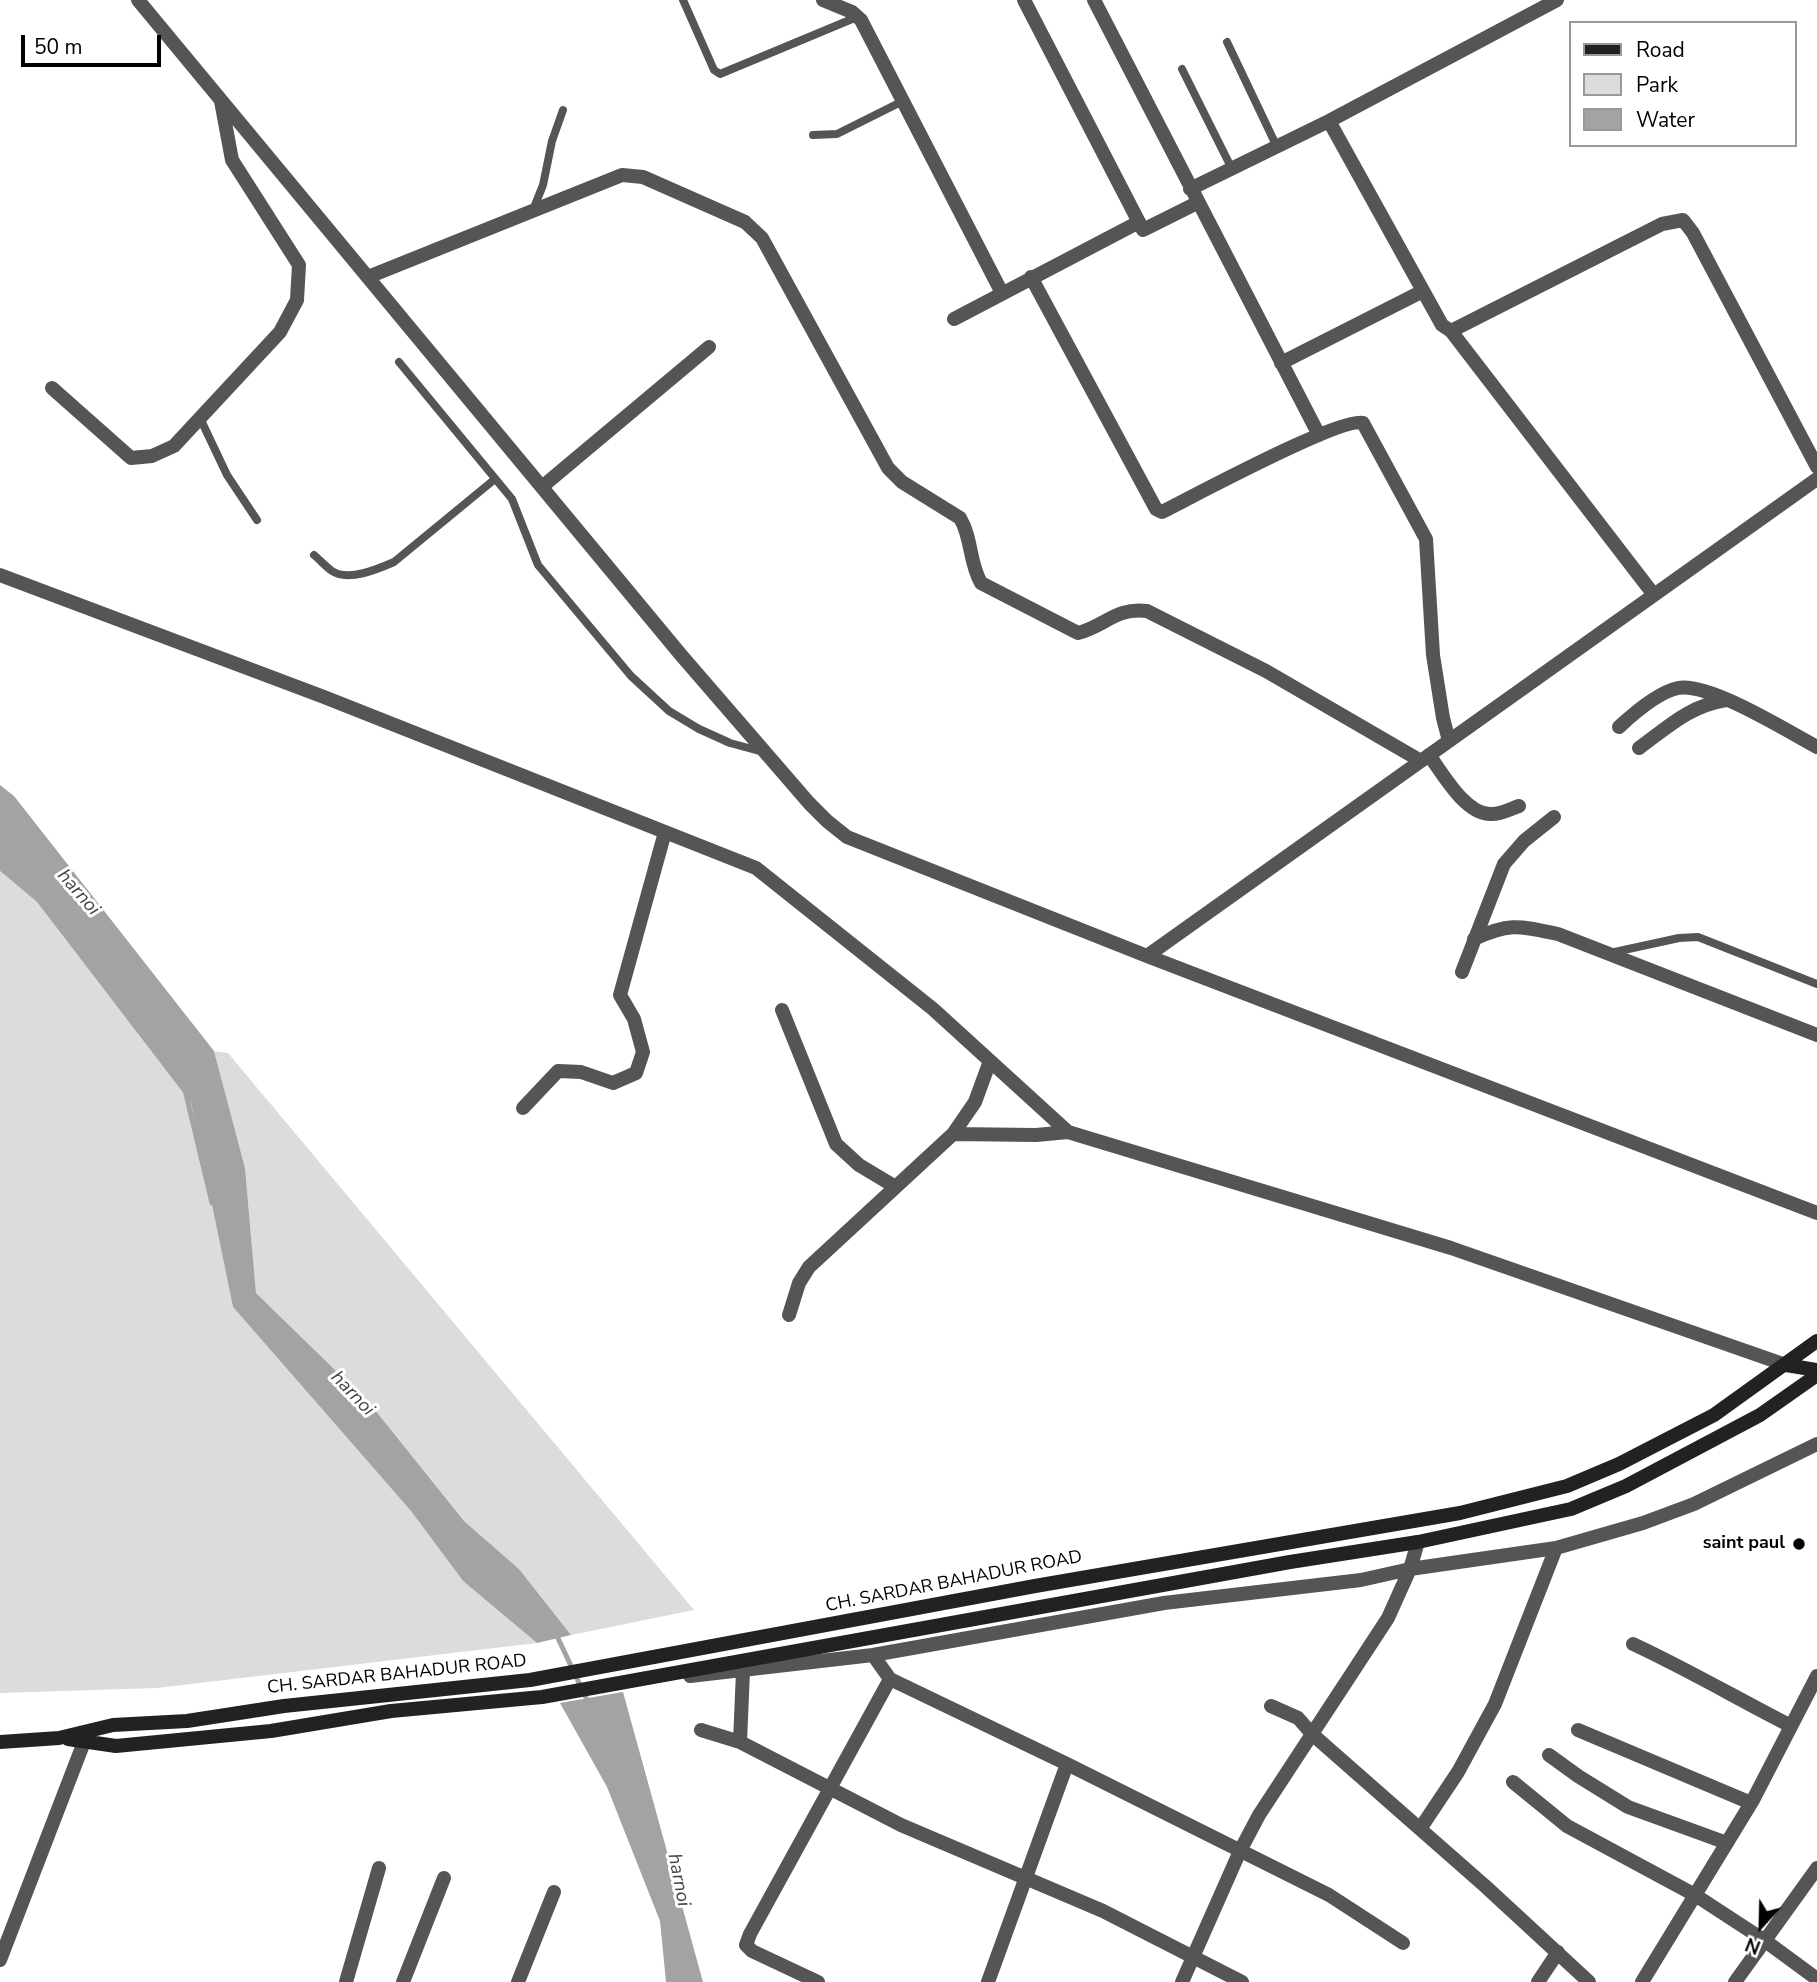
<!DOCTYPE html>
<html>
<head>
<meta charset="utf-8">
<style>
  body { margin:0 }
  #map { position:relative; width:1817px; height:1982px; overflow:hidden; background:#fff; font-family:"Nunito Sans",sans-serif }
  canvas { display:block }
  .legend { position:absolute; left:1569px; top:21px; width:228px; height:126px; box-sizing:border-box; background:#fff; border:2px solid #999; margin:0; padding:9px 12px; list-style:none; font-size:21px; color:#000 }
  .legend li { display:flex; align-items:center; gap:14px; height:35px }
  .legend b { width:35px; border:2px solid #999 }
  .north { position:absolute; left:1726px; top:1891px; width:70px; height:70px; -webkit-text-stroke:5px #fff; paint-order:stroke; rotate:202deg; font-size:19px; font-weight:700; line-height:28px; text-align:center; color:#000 }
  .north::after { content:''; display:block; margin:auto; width:24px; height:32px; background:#000; clip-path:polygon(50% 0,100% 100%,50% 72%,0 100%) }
  .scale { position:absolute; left:21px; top:35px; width:140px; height:32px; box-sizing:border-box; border:4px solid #000; border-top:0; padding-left:9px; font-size:21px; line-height:24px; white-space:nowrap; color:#000; -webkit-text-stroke:5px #fff; paint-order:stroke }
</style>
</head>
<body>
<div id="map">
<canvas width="1817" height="1982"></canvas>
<ul class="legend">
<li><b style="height:9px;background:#222"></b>Road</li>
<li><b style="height:19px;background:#dcdcdc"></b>Park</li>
<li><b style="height:19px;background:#a3a3a3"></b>Water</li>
</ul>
<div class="north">N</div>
<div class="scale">50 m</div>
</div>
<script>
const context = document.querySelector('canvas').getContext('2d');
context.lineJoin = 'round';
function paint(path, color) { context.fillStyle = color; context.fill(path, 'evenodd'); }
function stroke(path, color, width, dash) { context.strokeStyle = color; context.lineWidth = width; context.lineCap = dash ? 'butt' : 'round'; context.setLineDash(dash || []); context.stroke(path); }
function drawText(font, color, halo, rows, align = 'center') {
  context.font = font + ' "Nunito Sans",sans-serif'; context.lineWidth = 6; context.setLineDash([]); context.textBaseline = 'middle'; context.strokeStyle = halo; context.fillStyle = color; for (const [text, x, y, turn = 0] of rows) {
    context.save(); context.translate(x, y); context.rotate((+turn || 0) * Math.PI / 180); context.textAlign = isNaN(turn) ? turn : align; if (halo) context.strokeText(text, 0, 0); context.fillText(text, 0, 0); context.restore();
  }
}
const green = new Path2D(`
  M0 871 37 902 191 1103 233 1307 411 1511 463 1581 537 1643 157 1688 0 1693Z
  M214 1051 228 1053 694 1610 571 1635 519 1569 464 1521 371 1405 256 1293 245 1168Z`);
const water = new Path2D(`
  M0 785 14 796 214 1051 245 1168 256 1293 371 1405 464 1521 519 1569 571 1635 537 1643 463 1581 411 1511 233 1307 191 1103 37 902 0 871Z
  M623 1692 703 1982H666L660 1921 607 1787 560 1703Z`);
const stream = new Path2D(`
  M186 1094 212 1203
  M556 1634 589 1704`);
const lane = new Path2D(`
  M683 0 714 70 720 74 857 17
  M1227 42 1277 147
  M1182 69 1232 169
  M813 135 837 134 903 101
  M533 210 543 185 552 141 563 110
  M399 362 512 499 538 565 631 676 669 711 699 729 730 743 763 752
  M200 418 227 475 257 520
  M314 555C320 560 326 567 332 571 348 582 378 569 394 562L495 479
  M1610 953 1679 938 1698 937 1817 984`);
const street = new Path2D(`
  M138 0 681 655 809 803 827 821 847 837 1147 956 1817 1213
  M823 0 852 12 861 20 1002 293
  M1024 0 1143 230 1197 203
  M1094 0 1319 435
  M1329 121 1442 325 1451 331 1662 224 1683 220 1693 233 1817 467
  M1190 189 1329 121 1557 0
  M368 277 622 175 643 177 745 222 762 238 888 468 902 482 960 518C972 538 969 562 981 583L1078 633C1105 626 1116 607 1147 611L1266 671 1421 761
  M1031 277 1156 509 1162 512C1192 497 1342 416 1363 423L1426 539 1433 655 1443 718 1449 741
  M954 319 1139 222
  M1451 331 1654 595
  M1281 363 1423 291
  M52 388 131 458 152 456 174 446 280 332 297 300 299 265 232 160 221 101
  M543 486 709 347
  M0 575 324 697 756 868 933 1009 1068 1132 1451 1248 1786 1365
  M1619 727C1633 714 1659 692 1678 688 1709 682 1787 731 1817 747
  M1639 748C1668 727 1689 706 1726 700
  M1429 755C1443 774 1466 816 1492 814 1501 814 1510 809 1519 806
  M1474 939C1510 922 1520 926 1558 934L1817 1035
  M1147 956 1817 479
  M1462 972 1504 864 1524 841 1554 817
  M782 1010 836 1144 859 1165 894 1186
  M523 1108 558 1071 581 1072 613 1083 636 1073 643 1052 634 1019 620 995 665 832
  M953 1134 1036 1135 1068 1132
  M789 1315 799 1283 809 1267 953 1134 975 1102 990 1061
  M1633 1644C1687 1669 1738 1699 1791 1726
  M873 1655 890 1679
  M690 1676 873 1655 1164 1603 1361 1580 1410 1569 1556 1548 1643 1523 1694 1504 1817 1444
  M1271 1706 1298 1718 1312 1734 1485 1886 1589 1982
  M701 1730 740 1742 901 1825 1103 1911 1242 1982
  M1578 1730 1751 1803
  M740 1742 743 1671
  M1549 1755 1578 1776 1628 1807 1727 1843
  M1513 1782 1567 1826 1695 1895 1764 1940 1817 1979
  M1420 1829 1458 1772 1495 1704 1556 1548
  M0 1960 84 1742
  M346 1982 379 1868
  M403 1982 444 1878
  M518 1982 554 1892
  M818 1982 752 1951 746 1945 750 1934 890 1679 1067 1764 1329 1895 1403 1943
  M988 1982 1067 1764
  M1182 1982 1240 1851 1259 1815 1388 1618 1410 1569 1418 1542
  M1538 1982 1558 1952
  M1642 1982 1753 1800 1817 1676
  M1735 1982 1817 1868`);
const secondary = new Path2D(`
  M1786 1365 1817 1370
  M68 1739 116 1746 271 1731 391 1711 542 1697 1290 1562 1418 1542 1571 1509 1626 1486 1760 1415 1817 1375
  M0 1742 59 1738 113 1725 187 1721 284 1706 530 1680 1035 1586 1460 1513 1567 1486 1619 1464 1714 1415 1817 1341`);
const markers = [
  [1799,1544,7,"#000"]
];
const poiNames = [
  ["saint paul",1785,1544]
];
const streetNames = [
  ["CH. SARDAR BAHADUR ROAD",954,1582,-11],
  ["CH. SARDAR BAHADUR ROAD",397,1675,-6]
];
const waterNames = [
  ["harnoi",78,893,49],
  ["harnoi",352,1394,46],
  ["harnoi",678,1880,79]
];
paint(green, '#dcdcdc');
paint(water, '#a3a3a3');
stroke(stream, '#a3a3a3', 5);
stroke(lane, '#555', 8);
stroke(street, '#555', 14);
stroke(secondary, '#222', 14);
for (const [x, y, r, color] of markers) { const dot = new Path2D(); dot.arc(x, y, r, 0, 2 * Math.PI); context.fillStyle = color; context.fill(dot); stroke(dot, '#fff', 2.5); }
drawText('bold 18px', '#000', '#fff', poiNames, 'right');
drawText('18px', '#000', '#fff', streetNames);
drawText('italic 19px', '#444', '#fff', waterNames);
</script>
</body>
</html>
